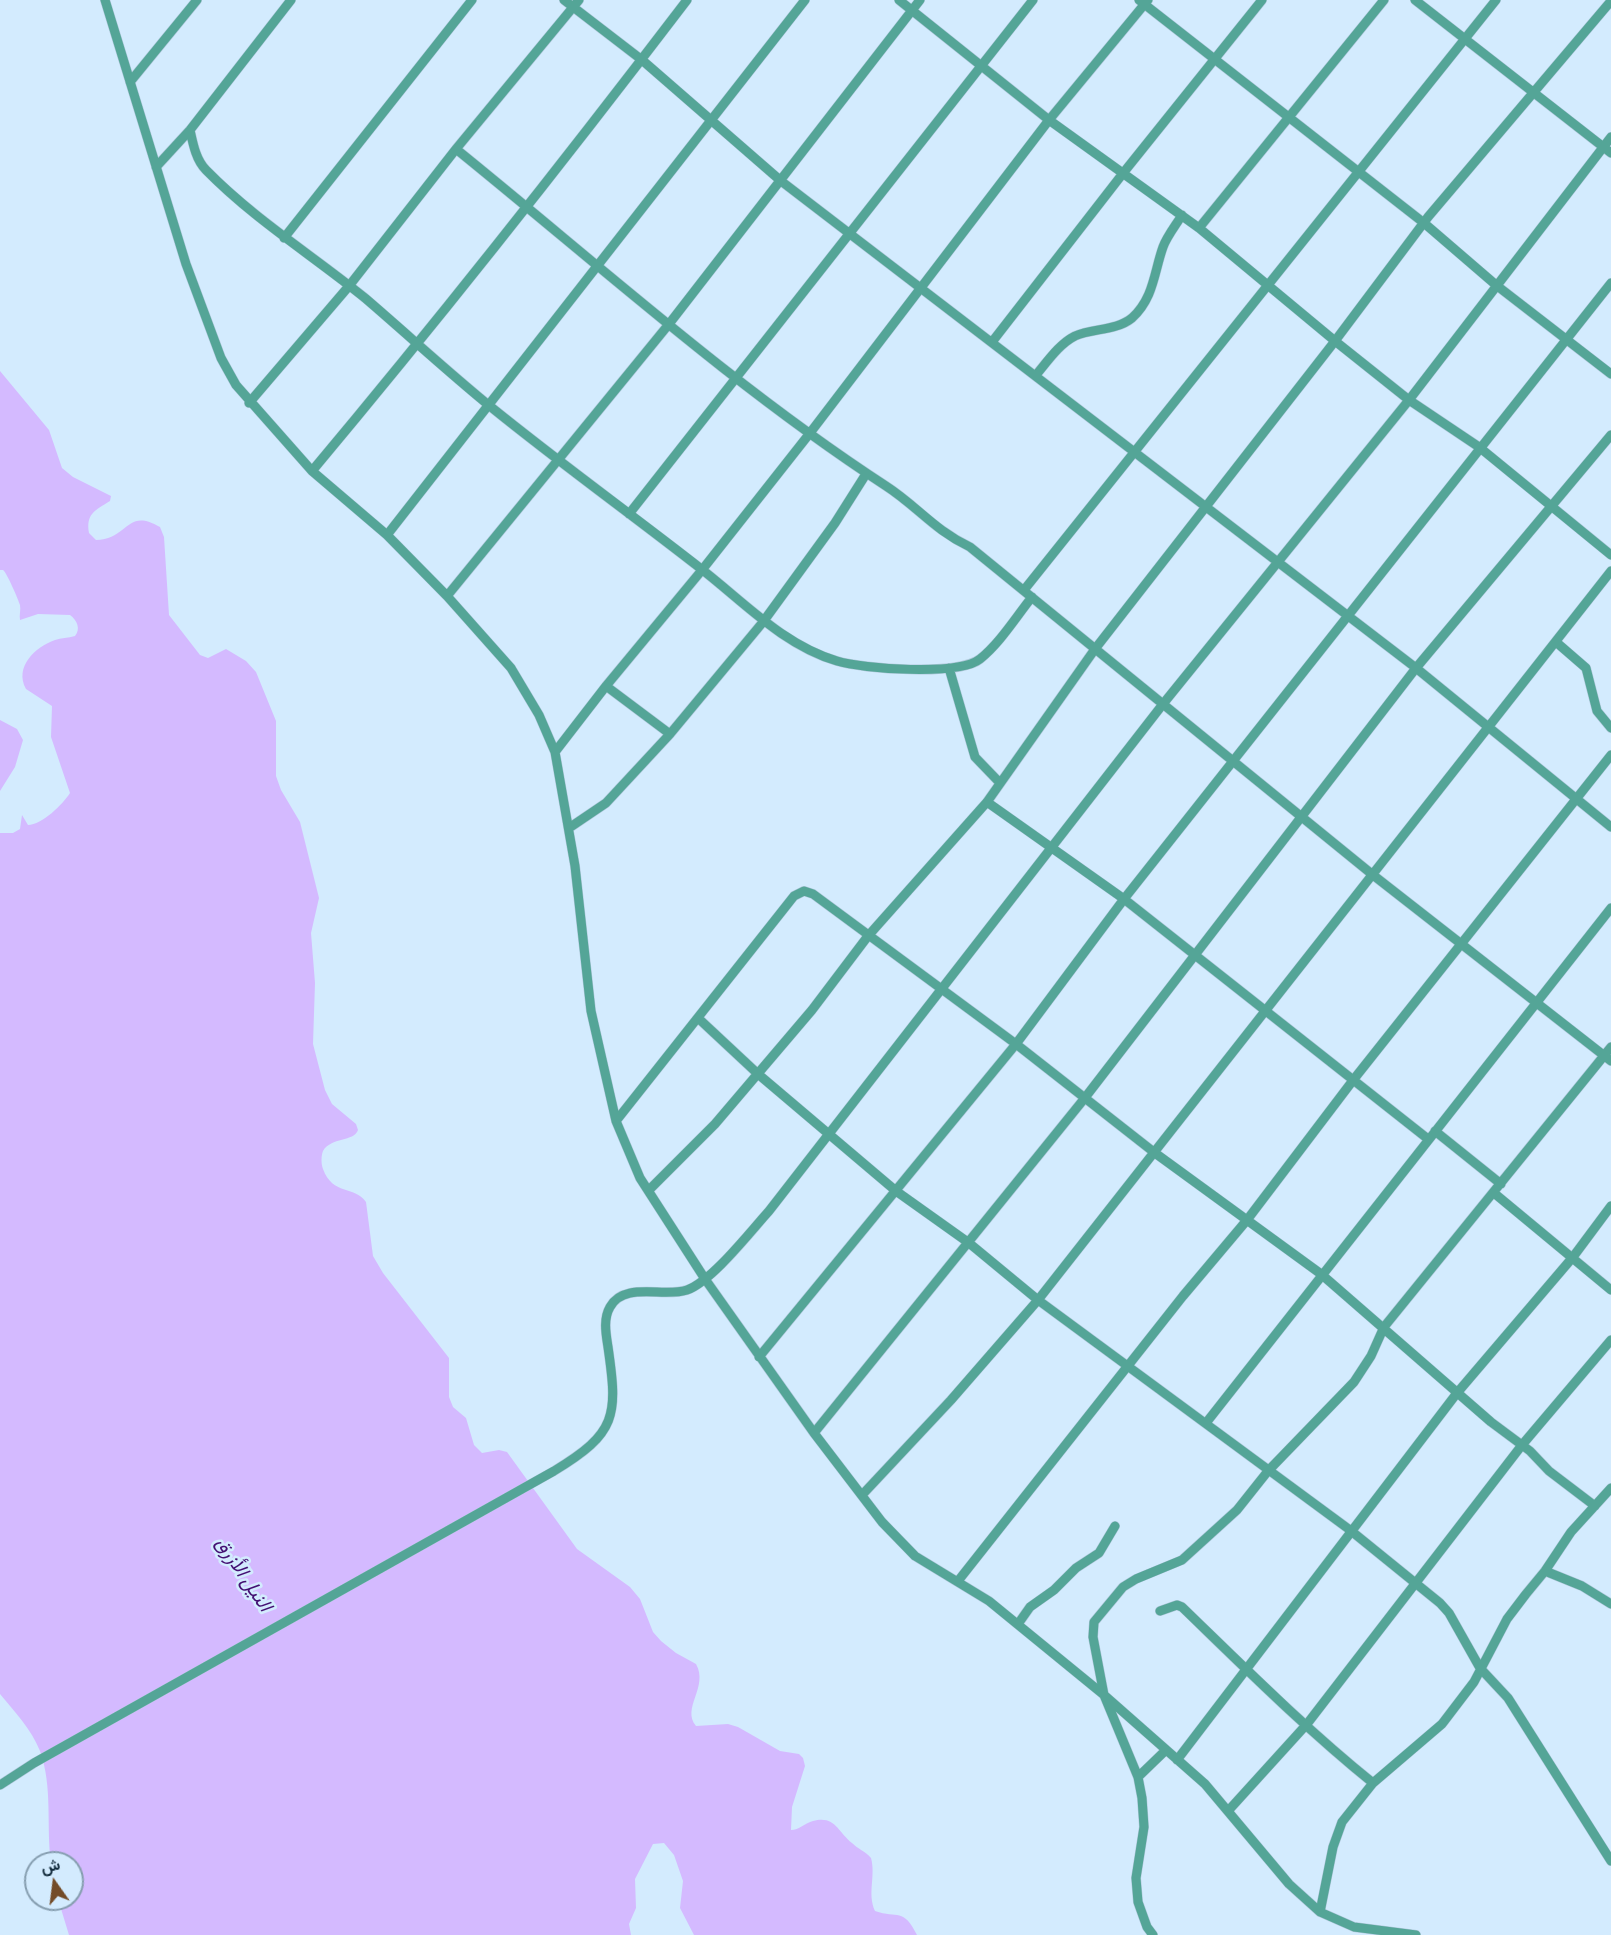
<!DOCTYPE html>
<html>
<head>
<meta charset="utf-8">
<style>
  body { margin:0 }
  #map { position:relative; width:1611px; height:1935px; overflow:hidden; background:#d3ebfe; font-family:Commissioner,Vazirmatn,sans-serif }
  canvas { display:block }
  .north { position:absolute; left:24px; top:1851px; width:60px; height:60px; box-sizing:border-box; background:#d3ebfe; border:2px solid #869eb0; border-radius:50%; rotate:346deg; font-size:16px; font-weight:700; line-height:24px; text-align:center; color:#122b3c }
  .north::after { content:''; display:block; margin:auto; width:21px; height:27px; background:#734c29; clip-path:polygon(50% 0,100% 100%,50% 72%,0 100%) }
</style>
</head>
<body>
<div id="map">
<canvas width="1611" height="1935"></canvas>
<div class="north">ش</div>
</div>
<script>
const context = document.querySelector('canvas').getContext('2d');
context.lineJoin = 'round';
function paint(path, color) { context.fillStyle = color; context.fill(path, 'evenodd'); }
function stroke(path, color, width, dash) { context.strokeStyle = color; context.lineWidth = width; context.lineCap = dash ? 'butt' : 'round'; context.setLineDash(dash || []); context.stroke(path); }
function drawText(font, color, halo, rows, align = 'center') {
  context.font = font + ' Commissioner,Vazirmatn,sans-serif'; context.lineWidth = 5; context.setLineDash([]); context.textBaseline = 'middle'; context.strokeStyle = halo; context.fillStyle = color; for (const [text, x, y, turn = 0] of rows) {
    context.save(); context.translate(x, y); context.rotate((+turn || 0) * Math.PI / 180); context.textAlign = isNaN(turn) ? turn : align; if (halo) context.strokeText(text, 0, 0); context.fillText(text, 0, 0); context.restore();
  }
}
const water = new Path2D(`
  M0 371 49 430 62 468 73 477 111 496 110 501C94 511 86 514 89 533L96 540C129 539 126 507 160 527L164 537 169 615 200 655 208 658 226 649 246 661 256 672 276 721V776L281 790 300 822 319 898 311 933 315 983 313 1044 325 1090 332 1104 356 1124 358 1130C354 1142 331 1137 323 1151 321 1156 321 1164 323 1169 333 1196 354 1185 366 1202L373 1256 383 1273 449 1358V1397L453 1407 466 1418 474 1445 482 1453 499 1450 507 1452 577 1549 630 1587 640 1599 653 1632 661 1641 676 1653 696 1664C709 1687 681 1708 696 1726L728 1724 738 1727 780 1751 799 1754 803 1758 805 1766 792 1807 791 1830C799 1830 805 1823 813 1821 835 1815 838 1832 852 1843 858 1849 865 1851 871 1858 876 1876 867 1893 875 1911 898 1919 903 1907 917 1935H694L680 1908 683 1881 674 1855 664 1843 653 1844 635 1879 636 1908 629 1924 631 1935H69L58 1899H72V1863H51C46 1826 53 1787 40 1751 31 1729 15 1712 0 1694V833H13L20 829 22 815 28 825C42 825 63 804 70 793L51 737 52 706 26 689C14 667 35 647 55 640 61 638 68 638 75 636 81 629 77 620 70 615L38 614 20 620C19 615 21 610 20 605 18 599 7 573 3 570H0Z
  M0 720 17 729 23 740 15 767 0 791Z`);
const minor = new Path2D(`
  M105 0 186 264 221 358 236 385 312 471 387 535 447 596 511 668 539 715 555 752 575 866 591 1011 616 1121 640 1178 705 1279 814 1433 882 1522 915 1556 989 1601 1104 1695 1205 1784 1289 1884 1320 1912 1354 1927 1416 1935
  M564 0 642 60 781 181 1416 668 1611 827
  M899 0 1049 120 1199 228 1335 341 1409 400 1479 447 1611 555
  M1139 0 1424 223 1496 285 1611 374
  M1415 0 1611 153
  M130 82 197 0
  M190 130C193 144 196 160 206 170 254 219 312 255 365 298 407 334 448 372 491 407 560 463 631 514 700 568 744 602 783 645 837 661 863 669 959 676 980 659 1000 643 1016 617 1032 597
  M456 149C597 263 734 387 886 486 917 506 934 530 970 547L1373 875 1611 1061
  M156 167 190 130 291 0
  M1199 228 1384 0
  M284 238 472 0
  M992 342 1124 172 1262 0
  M1036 375C1047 362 1059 344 1075 336 1093 328 1116 331 1132 318 1154 298 1154 272 1163 247 1167 236 1176 225 1182 215
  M249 403 349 286 456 149 579 0
  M312 471C441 317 565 160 687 0
  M629 514 1033 0
  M387 535 805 0
  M1024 590 1496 0
  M447 596 669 324 920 0
  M1556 642 1586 668 1597 711 1611 728
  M949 668 975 757 1000 783
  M606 686 670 734
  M555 752 606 686 702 570 810 433 1049 120 1148 0
  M987 802 1124 899 1428 1139
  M569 828 606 803 670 734 763 622 835 523 866 474
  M698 1018 758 1074 896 1191 969 1243 1038 1300 1350 1530 1440 1603 1449 1613 1480 1668 1508 1698 1611 1861
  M616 1121 794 896 804 891 813 894 1016 1044 1155 1153 1321 1274 1491 1422 1530 1451 1549 1471 1595 1506
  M1435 1131 1501 1184
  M649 1190 715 1124 812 1010 868 936 987 802 1095 649 1335 341 1428 217 1611 1
  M1494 1193 1611 1290
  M759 1357 1016 1044 1124 899 1611 283
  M1206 1423 1611 908
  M814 1433 1084 1099 1416 668 1611 435
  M862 1495 951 1400 1038 1300 1611 571
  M1545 1571 1582 1586 1611 1604
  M958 1581 1183 1296 1247 1220 1354 1079 1611 755
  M1160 1611 1177 1605 1182 1607C1244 1667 1306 1729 1373 1783
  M1018 1624 1030 1607 1054 1590 1076 1568 1099 1553 1115 1526
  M1177 1760 1457 1393 1573 1257 1611 1206
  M1138 1777 1166 1750
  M0 1785 34 1763 554 1471C617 1433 618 1416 608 1347 606 1334 603 1319 610 1307 624 1281 664 1298 687 1290 712 1281 750 1232 769 1211L1163 704 1409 400 1611 137
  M1228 1811 1307 1724 1522 1445 1611 1340
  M1320 1912 1333 1847 1342 1822 1373 1783 1442 1724 1474 1682 1507 1619 1526 1594 1545 1571 1571 1532 1611 1488
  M1153 1935 1147 1927 1138 1902 1136 1878 1144 1827 1142 1798 1138 1777 1104 1695 1093 1637 1094 1622 1123 1587 1136 1579 1182 1560 1237 1510 1268 1471 1354 1382 1371 1356 1384 1327 1611 1047`);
const waterNames = [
  ["النيل الأزرق",244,1574,56]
];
paint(water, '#d4baff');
stroke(minor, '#b0c8db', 10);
stroke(minor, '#54a597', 9);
drawText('italic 20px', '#441073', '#d3ebfe', waterNames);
</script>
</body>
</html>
